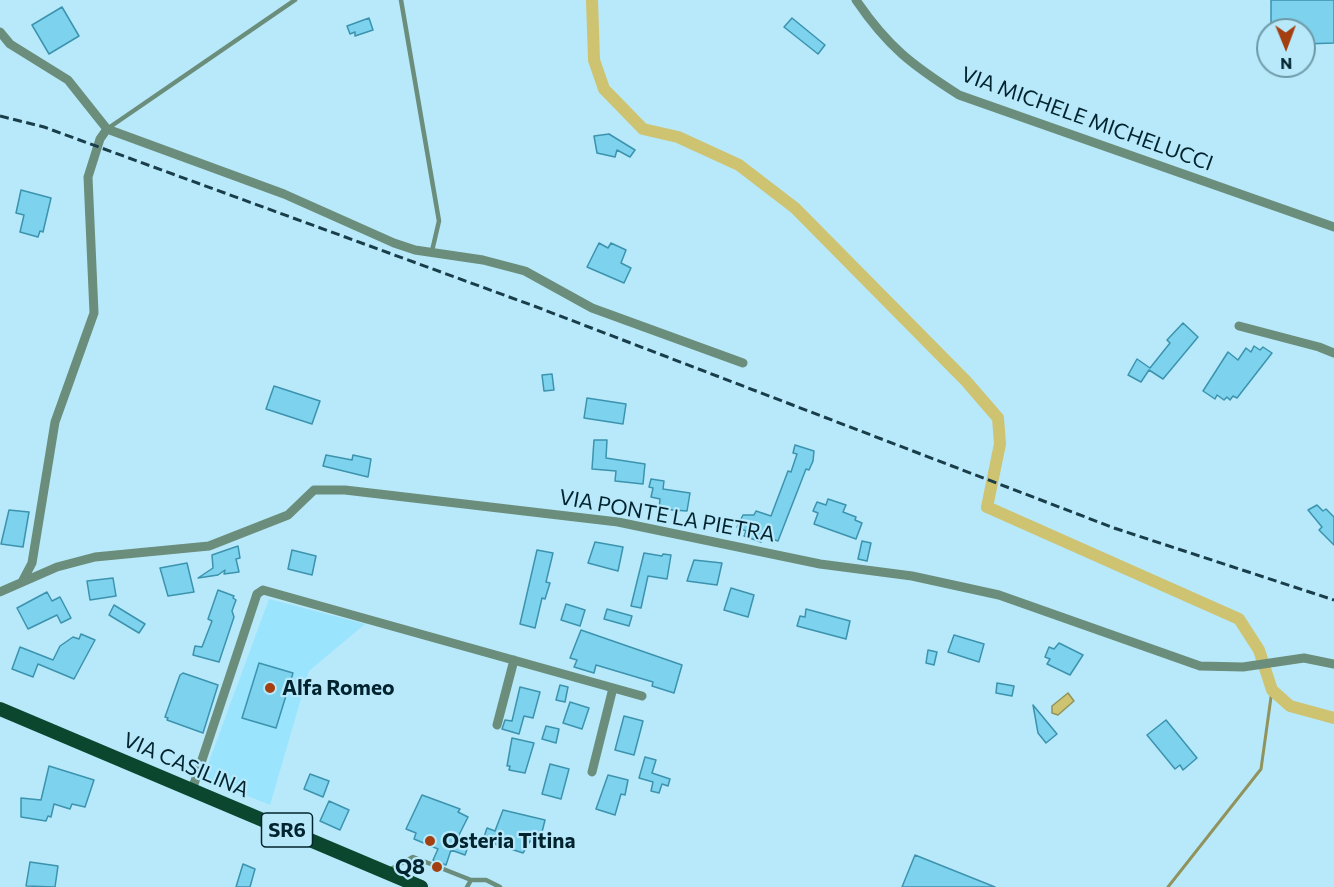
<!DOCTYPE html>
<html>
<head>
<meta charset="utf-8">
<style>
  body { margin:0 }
  #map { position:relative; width:1334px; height:887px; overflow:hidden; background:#b8e9fa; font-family:Commissioner,sans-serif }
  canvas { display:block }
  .north { position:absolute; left:1256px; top:18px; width:60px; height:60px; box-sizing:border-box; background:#b8e9fa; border:2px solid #6e9aa8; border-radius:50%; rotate:179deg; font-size:16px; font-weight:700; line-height:24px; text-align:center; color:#00232e }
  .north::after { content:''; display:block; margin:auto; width:21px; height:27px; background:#a43f10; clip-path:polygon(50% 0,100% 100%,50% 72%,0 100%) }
</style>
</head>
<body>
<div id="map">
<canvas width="1334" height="887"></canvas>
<div class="north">N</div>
</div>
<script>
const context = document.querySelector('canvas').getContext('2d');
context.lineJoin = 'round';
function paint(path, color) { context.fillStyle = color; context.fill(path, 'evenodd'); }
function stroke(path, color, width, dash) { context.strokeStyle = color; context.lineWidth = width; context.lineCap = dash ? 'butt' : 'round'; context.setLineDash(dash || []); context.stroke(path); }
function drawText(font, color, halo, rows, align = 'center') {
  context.font = font + ' Commissioner,sans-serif'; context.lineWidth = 4.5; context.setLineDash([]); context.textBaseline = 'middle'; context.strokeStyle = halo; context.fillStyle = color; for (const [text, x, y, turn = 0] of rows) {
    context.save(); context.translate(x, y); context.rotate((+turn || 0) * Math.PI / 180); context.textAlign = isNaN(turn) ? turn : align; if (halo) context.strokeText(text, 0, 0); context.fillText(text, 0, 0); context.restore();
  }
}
const built = new Path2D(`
  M269 599 365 624 309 671 270 805 203 778Z`);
const water = new Path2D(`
  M1068 693 1074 701 1058 715 1052 713V706Z`);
const stream = new Path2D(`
  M1168 887 1261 769 1272 690`);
const canal = new Path2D(`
  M592 0 594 60 604 89 643 129 678 137 739 165 795 208 966 381 998 418 1000 444 987 507 1239 619 1259 650 1272 690 1290 706 1334 718`);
const building = new Path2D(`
  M1271 0H1334V43L1304 44V30H1271Z
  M62 7 79 36 49 54 32 25Z
  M369 18 373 30 355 36V32L350 34 347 26Z
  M792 18 825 45 818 54 784 27Z
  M609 134 635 150 630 157 617 150 615 157 597 153 594 136Z
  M21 190 51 198 43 232 40 231 38 237 20 232 24 215 16 213Z
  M599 243 608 248 611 243 626 250 621 263 631 268 624 283 587 267Z
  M1183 323 1198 337 1163 379 1149 370 1141 382 1128 375 1137 359 1150 368 1170 343 1167 340Z
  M1254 346 1260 350 1263 347 1272 353 1237 398 1233 396 1230 400 1227 397 1224 400 1217 395 1215 399 1203 391 1228 352 1238 360 1246 348 1251 352Z
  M552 374 554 390 544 391 542 375Z
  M274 386 320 401 312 424 266 409Z
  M587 398 626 404 623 424 584 418Z
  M594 440H607L606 458 645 464 643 484 615 481 616 471 592 469Z
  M795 445 814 451 813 461 809 470 806 469 778 541 763 536 761 542 744 536 746 531 737 527 743 515H754L756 511 771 516 788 471 791 472 797 454 793 453Z
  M326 455 352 460 353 455 371 459 368 477 323 466Z
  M651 479 664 481 663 489 690 493 687 511 659 509 660 499 651 497 653 488 649 487Z
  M828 499 846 505 843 512 856 517 855 520 862 523 856 539 814 524 818 513 813 511 817 502 826 505Z
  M1317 505 1323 511 1326 509 1334 517V545L1319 530 1322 527 1308 510Z
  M9 510 29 512 23 547 1 544Z
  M862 541 871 543 867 561 858 559Z
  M595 542 623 547 618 571 588 563Z
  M238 546 240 558 236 559 239 572 224 574 225 570 218 575 198 578 213 568 212 555Z
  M292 550 316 556 312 575 288 569Z
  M537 550 553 553 546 582 550 583 545 599 542 598 535 628 520 624Z
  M644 553 662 556 663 554 671 555 667 579 648 576 641 608 631 606Z
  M694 560 722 563 717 585 687 581Z
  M187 563 194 592 168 596 160 568Z
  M113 578 116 596 90 600 87 581Z
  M731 588 754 595 748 617 724 610Z
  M218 590 234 596 233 598 236 600 232 611 234 617 219 662 193 655 195 646 202 647 212 621 208 619Z
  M47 592 52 601 60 597 71 618 61 623 57 615 28 629 17 608Z
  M566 604 585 610 580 626 561 620Z
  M114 605 145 624 139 633 109 615Z
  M607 609 632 616 629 626 604 619Z
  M806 609 850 621 846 639 797 626 800 616 805 617Z
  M581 630 682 665 674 693 652 686 653 682 596 665 594 673 574 667 577 660 570 658Z
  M81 634 95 640 74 679 38 664 33 677 12 669 20 647 53 660 60 646 73 637 79 639Z
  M954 635 984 644 979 662 948 652Z
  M1059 643 1083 655 1070 675 1047 664 1050 659 1045 657 1049 647 1054 649Z
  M928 650 937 652 934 665 926 663Z
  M259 663 293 673 276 728 242 718Z
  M183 673 218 685 203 733 167 720 168 718 165 717 180 675Z
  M997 683 1014 686 1012 696 996 693Z
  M560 685 568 687 565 702 556 700Z
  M520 687 540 692 533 718 524 716 519 734 502 729 505 720 512 721Z
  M570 702 589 708 582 729 563 723Z
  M1033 705 1057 734 1046 743 1038 733Z
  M624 716 643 721 634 755 615 750Z
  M1166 720 1197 758 1183 770 1180 765 1175 769 1147 735Z
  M546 726 559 729 556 743 542 739Z
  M512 738 534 743 525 773 509 770 510 766H507Z
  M645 757 656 760 652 773 670 779 668 786 662 784 659 793 651 791 653 782 639 778Z
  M550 764 569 769 561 799 542 794Z
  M49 766 94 780 85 807 72 804 70 809 54 804 51 817 48 816 46 821 21 817V798L41 800Z
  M310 774 329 781 323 797 304 789Z
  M608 775 628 780 625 795 621 794 615 815 596 809Z
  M422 795 460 809 458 812 468 817 457 839 469 844 465 855 451 850 446 865 433 860 438 849 414 839 416 833 406 829Z
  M329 801 349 810 340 830 320 821Z
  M503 810 545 820 539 844 530 841 523 853 483 840 487 828 495 831Z
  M915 855 995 887H902Z
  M30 862 58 866 55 887 26 886Z
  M243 864 255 869 250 887H236Z`);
const lane = new Path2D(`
  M401 0 439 221 432 251
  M107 129 295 0
  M389 870 413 857 471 880 467 887
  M471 880H486L500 887`);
const street = new Path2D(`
  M856 0C888 47 912 65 959 95L1334 227
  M0 32 10 44 68 80 107 129 100 139 88 177 94 313 55 422 32 563 23 580
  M107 129 284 194 394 243 415 250 483 260 525 271 592 308 743 363
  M1239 326 1319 347 1334 353
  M0 592 57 567 95 557 209 546 288 515 314 490H345L618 522 820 564 912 576 999 595 1200 666 1243 667 1304 658 1334 664
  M497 725 514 660
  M592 772 613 688
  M192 790 257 594 263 590 642 696`);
const primary = new Path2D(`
  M0 709 421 887`);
const rail = new Path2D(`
  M0 116 44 127 534 306 1114 528 1334 600`);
const markers = [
  [270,688,6,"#a43f10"],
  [430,841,6,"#a43f10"],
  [437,867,6,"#a43f10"]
];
const shields = [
  [287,830,51]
];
const shieldNames = [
  ["SR6",287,830]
];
const streetNames = [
  ["VIA MICHELE MICHELUCCI",1087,119,20],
  ["VIA PONTE LA PIETRA",667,516,10],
  ["VIA CASILINA",186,765,23]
];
const poiNames = [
  ["Alfa Romeo",282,688],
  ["Osteria Titina",442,841],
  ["Q8",425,867,"right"]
];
paint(built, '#9ae4fd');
paint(water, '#cec370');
stroke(water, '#90935c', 1.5);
stroke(stream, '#90935c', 3);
stroke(canal, '#cec370', 12);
paint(building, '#7dd2ee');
stroke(building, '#3c93ae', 1.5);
stroke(lane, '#6b8d7b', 4.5);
stroke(street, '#6b8d7b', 9);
stroke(primary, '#0b462f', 14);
stroke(rail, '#193e4a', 3, [9, 4.5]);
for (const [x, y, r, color] of markers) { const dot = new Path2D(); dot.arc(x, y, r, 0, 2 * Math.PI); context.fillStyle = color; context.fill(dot); stroke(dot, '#b8e9fa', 2); }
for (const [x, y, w] of shields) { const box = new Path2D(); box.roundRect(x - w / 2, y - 17, w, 34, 4.5); context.fillStyle = '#b8e9fa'; context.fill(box); stroke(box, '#00232e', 1.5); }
drawText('bold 20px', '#00232e', null, shieldNames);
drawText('21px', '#00232e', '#b8e9fa', streetNames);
drawText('bold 21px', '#00232e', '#b8e9fa', poiNames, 'left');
</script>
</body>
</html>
